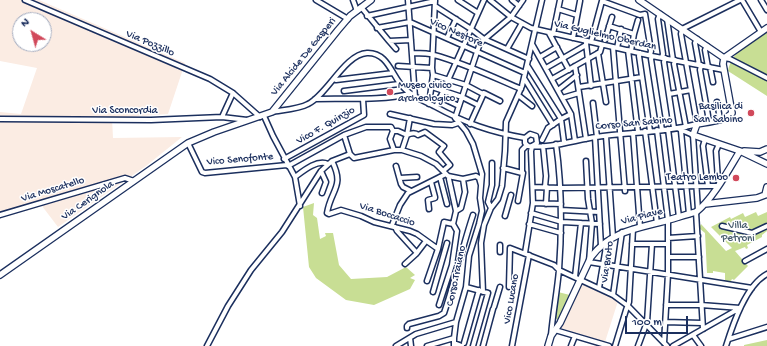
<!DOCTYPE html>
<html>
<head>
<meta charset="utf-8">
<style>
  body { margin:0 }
  #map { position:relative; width:767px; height:346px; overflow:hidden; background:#fff; font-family:"Gochi Hand",sans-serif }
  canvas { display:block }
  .north { position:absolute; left:12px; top:12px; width:40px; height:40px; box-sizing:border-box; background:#fff; border:1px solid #a4acbf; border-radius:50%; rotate:323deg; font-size:11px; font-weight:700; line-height:16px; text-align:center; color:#1b2f5e }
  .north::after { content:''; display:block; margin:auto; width:14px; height:18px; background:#d1495b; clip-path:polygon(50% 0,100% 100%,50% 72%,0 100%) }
  .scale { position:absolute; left:625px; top:316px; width:63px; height:18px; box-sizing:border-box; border:2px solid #1b2f5e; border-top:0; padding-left:5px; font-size:12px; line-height:14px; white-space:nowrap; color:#1b2f5e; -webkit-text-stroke:3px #fff; paint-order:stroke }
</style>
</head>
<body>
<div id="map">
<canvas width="767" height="346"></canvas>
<div class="north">N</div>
<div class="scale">100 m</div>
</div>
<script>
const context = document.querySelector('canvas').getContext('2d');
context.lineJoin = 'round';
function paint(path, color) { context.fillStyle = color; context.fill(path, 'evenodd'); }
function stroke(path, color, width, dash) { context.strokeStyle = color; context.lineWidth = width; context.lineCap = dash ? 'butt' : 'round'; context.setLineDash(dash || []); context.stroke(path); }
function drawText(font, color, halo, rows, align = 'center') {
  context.font = font + ' "Gochi Hand",sans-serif'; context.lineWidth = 3; context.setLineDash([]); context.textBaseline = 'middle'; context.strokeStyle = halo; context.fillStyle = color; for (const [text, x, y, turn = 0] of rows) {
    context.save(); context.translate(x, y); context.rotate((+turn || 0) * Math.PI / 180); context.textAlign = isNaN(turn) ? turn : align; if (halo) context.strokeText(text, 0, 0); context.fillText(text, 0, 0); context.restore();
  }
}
const built = new Path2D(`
  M0 0H39L185 63 168 114 112 118 113 138 182 137 146 166 58 227 42 206 0 218V112L21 114 37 68 0 61ZM20 20H44V44H20Z
  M583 281 618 301 605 342 561 328Z`);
const green = new Path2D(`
  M767 32V96L728 71C732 50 751 43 767 32Z
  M314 203 313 215 317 218 320 239 326 236 325 233H333L339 265 351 279 387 277 406 267 415 275 410 278 415 280 410 289 374 305 346 300 316 278 309 267 303 207Z
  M756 212 758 216 767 212V231L762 235V237L747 245 748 248 746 249 745 247 735 251 748 266 734 280 732 279 730 283 725 282V273L713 271V273H707L705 233 699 228 701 224 726 251 732 248 711 227 730 217 731 219 743 213 745 217Z
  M558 292 570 295 559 320 555 318Z
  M767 340V346H744V345Z`);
const street = new Path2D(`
  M25 0 210 79 233 93 260 117
  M316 0 348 19
  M353 0 357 11
  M408 0 415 97
  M458 0 478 13
  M490 0 511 17 531 28 652 56 724 70
  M512 0 519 6
  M742 0 761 32
  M761 0 767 10
  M435 6 471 29 484 39 529 59
  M361 7 389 41 411 40
  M558 9 577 15
  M660 14 658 19 663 54 662 58
  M367 16 435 1
  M667 19 673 60
  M609 26 634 34
  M377 28 410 22 525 73
  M549 33 569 70
  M553 34 560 0
  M447 38 456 19
  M573 38 580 1
  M697 39 695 43 699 65
  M605 40 612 17
  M389 41 396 49
  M591 42 602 1 640 15 645 14 651 51 650 55
  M586 43 591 86
  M532 44 571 114 575 141
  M707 46 705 50 708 67
  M613 47 625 191
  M617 48 621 29
  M507 49 522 23
  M628 50 638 132
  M631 51 634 34 638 20
  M413 53C420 53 428 53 434 55 464 63 493 77 521 89
  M598 53 606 102
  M640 53 639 56 650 131
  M652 56 651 59 662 130
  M540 57 557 47
  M665 58 664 62 674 128
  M724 58 730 59 767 78
  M675 60 674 64 686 127
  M527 65 561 119 564 142
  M701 65 700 70 709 121
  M398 66 432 68
  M575 66 586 139
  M710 67 713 82
  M546 68 586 45
  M433 75 466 85 483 94
  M524 78 553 125
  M334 79 336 80 393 73
  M552 79 600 52 602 45
  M579 87 642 77
  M435 88 462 97 478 105
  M558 90 577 75
  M344 91 399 84
  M669 94 691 90
  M518 95 532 106
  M440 97 459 106
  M562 98 579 93
  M315 99C347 98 379 101 410 94
  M717 102 720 119
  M593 103 597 137
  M429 104 433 75 432 68 435 0
  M436 107 484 0
  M272 112C283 110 299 109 308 104 327 95 345 54 367 53 389 52 392 78 405 89 413 97 424 101 434 106 465 123 490 132 525 138
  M390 114 434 124 452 125 458 123
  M264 116 273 136 295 177 300 206
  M222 117 233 93
  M0 119 151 120 222 117 247 120
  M470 124 484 93 500 101
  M677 128 693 135 698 210
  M668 129 679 217
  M657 130 668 220V274L664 343
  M393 131 390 139 394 150
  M645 131 657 223
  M681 131 689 214
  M633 133 640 227
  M344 135 350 154
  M606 136 613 237
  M595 137 601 246
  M525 138V143L528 146C549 149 575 140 596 137 629 132 664 133 697 124L681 34 682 29 740 0
  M525 138 530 134 536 136 537 143 532 146
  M705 139 703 146 708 186H717
  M542 140 548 128 561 119 571 114
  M188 143 202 172 205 173 287 165
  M719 144 716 151 718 180 720 183
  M543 146 546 176 545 187
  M402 150 407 135C411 133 415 132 418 135L425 132 444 146 439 152 450 165 443 171
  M284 159 364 115 363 99
  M332 161C345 187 331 189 327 213L329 214 341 210 361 216 374 222 410 231 417 234 438 249
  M586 161 588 199 592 223 589 262 752 288
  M288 166 344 135 366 127H391L393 131H398L407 135 410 118
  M396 166 401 184 403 187 411 191
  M503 168 522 173V150L527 145
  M321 171 326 182 322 193
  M295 177C303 171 317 159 328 164
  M440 177 447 204
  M400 178 417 177
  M533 187 560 188 708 186
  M518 201 523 173H522
  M533 203 561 204
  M546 204 547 187
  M491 208 488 202 492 185V163
  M429 209 428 200 435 198V197L431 182
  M561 210 599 212
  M456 211 461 208 465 192 463 179
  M696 212 703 329
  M531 213 562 222 600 224
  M0 215 125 178 134 181
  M505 216 511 195
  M529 224 561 233
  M392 225 400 205 408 193 446 174
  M722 226 752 233 767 226
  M395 227 397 231 417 253
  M668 238 698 236
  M632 244H668
  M500 252V245
  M525 253 533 203 531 151 532 147
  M668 257H699
  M745 261 767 249
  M405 264 416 254 426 241
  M575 277 581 223
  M427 281 438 249 444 222 453 224
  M466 287 488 293 473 346
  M509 287 510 248 554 265 559 270 613 295 628 306 667 346
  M599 288 607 241
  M433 292 447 243
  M483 292 481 243 484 225 491 208 498 199 502 186 505 151 506 122 522 86 542 0
  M613 295 622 232
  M439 305 452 265 457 231 453 224 456 211 449 179
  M666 305H701L740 308
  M494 307 500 287
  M665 322 702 323
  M407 328V326L409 324 439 316 444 313C455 281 462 248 473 215
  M555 330 609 346
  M551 335C553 313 557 292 559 270 562 228 562 186 556 144
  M693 335 701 346
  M410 338 411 346
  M729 339 767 327
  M454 343 462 346
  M464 343 479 290
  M207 346 228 306 251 270 282 232 321 171 332 161 350 154 354 158 394 150H402L421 156 436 164 448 176 463 179 476 176 479 178 481 185
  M396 346 416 334 456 322
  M427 346 454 338
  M454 346V338L456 322 466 287 469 256 479 224 482 211 480 198 482 174 473 144 466 131 455 118 480 43 511 17 523 0
  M483 346 493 309
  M512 346 529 255
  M571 346 575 336
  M615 346 626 310 629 302 633 229
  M638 346 647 322 652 244
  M673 346 740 308
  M726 346C733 324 746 285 767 274`);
const secondary = new Path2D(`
  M639 0 724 58
  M724 58 723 64 732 113C726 121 707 122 697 124L693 135 740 151 767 164
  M724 58 767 28
  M744 151 760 152 767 149
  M705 204 757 198 765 195 767 187
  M0 275 188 143 214 132 272 112 338 30 350 16 371 0
  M548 346 551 336 560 323 591 257C609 233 633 229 661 222 673 219 684 215 696 212 713 199 729 169 740 151`);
const markers = [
  [390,92,4,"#d1495b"],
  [751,113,4,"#d1495b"],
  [736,178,4,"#d1495b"]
];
const streetNames = [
  ["Vico Nestore",456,33,24],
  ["Via Guglielmo Oberdan",605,36,13],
  ["Via Pozzillo",150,44,23],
  ["Via Alcide De Gasperi",304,57,-51],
  ["Via Sconcordia",125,111],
  ["Corso San Sabino",634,124,-5],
  ["Vico F. Quinzio",326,126,-30],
  ["Vico Senofonte",240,160,-5],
  ["Via Moscatello",53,190,-17],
  ["Via Cerignola",88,201,-35],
  ["Via Boccaccio",387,215,18],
  ["Via Piave",642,217,-15],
  ["Via Bruto",608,262,-82],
  ["Corso Traiano",457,276,-78],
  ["Vico Lucano",512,299,-80]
];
const poiNames = [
  ["Museo civico",398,86,"left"],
  ["archeologico",398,99,"left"],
  ["Basilica di",743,107],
  ["San Sabino",743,120],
  ["Teatro Lembo",728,178]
];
const parkNames = [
  ["Villa",738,226],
  ["Petroni",738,239]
];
paint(built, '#fbece3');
paint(green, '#c8de94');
stroke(street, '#1b2f5e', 7);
stroke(secondary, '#1b2f5e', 8);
stroke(street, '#fff', 4);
stroke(secondary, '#fff', 5.5);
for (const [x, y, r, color] of markers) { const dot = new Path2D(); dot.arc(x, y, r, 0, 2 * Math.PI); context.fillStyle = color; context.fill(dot); stroke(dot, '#fff', 1.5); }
drawText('11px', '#1b2f5e', '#fff', streetNames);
drawText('11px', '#1b2f5e', '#fff', poiNames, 'right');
drawText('11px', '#465b6c', '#fff', parkNames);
</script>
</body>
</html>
